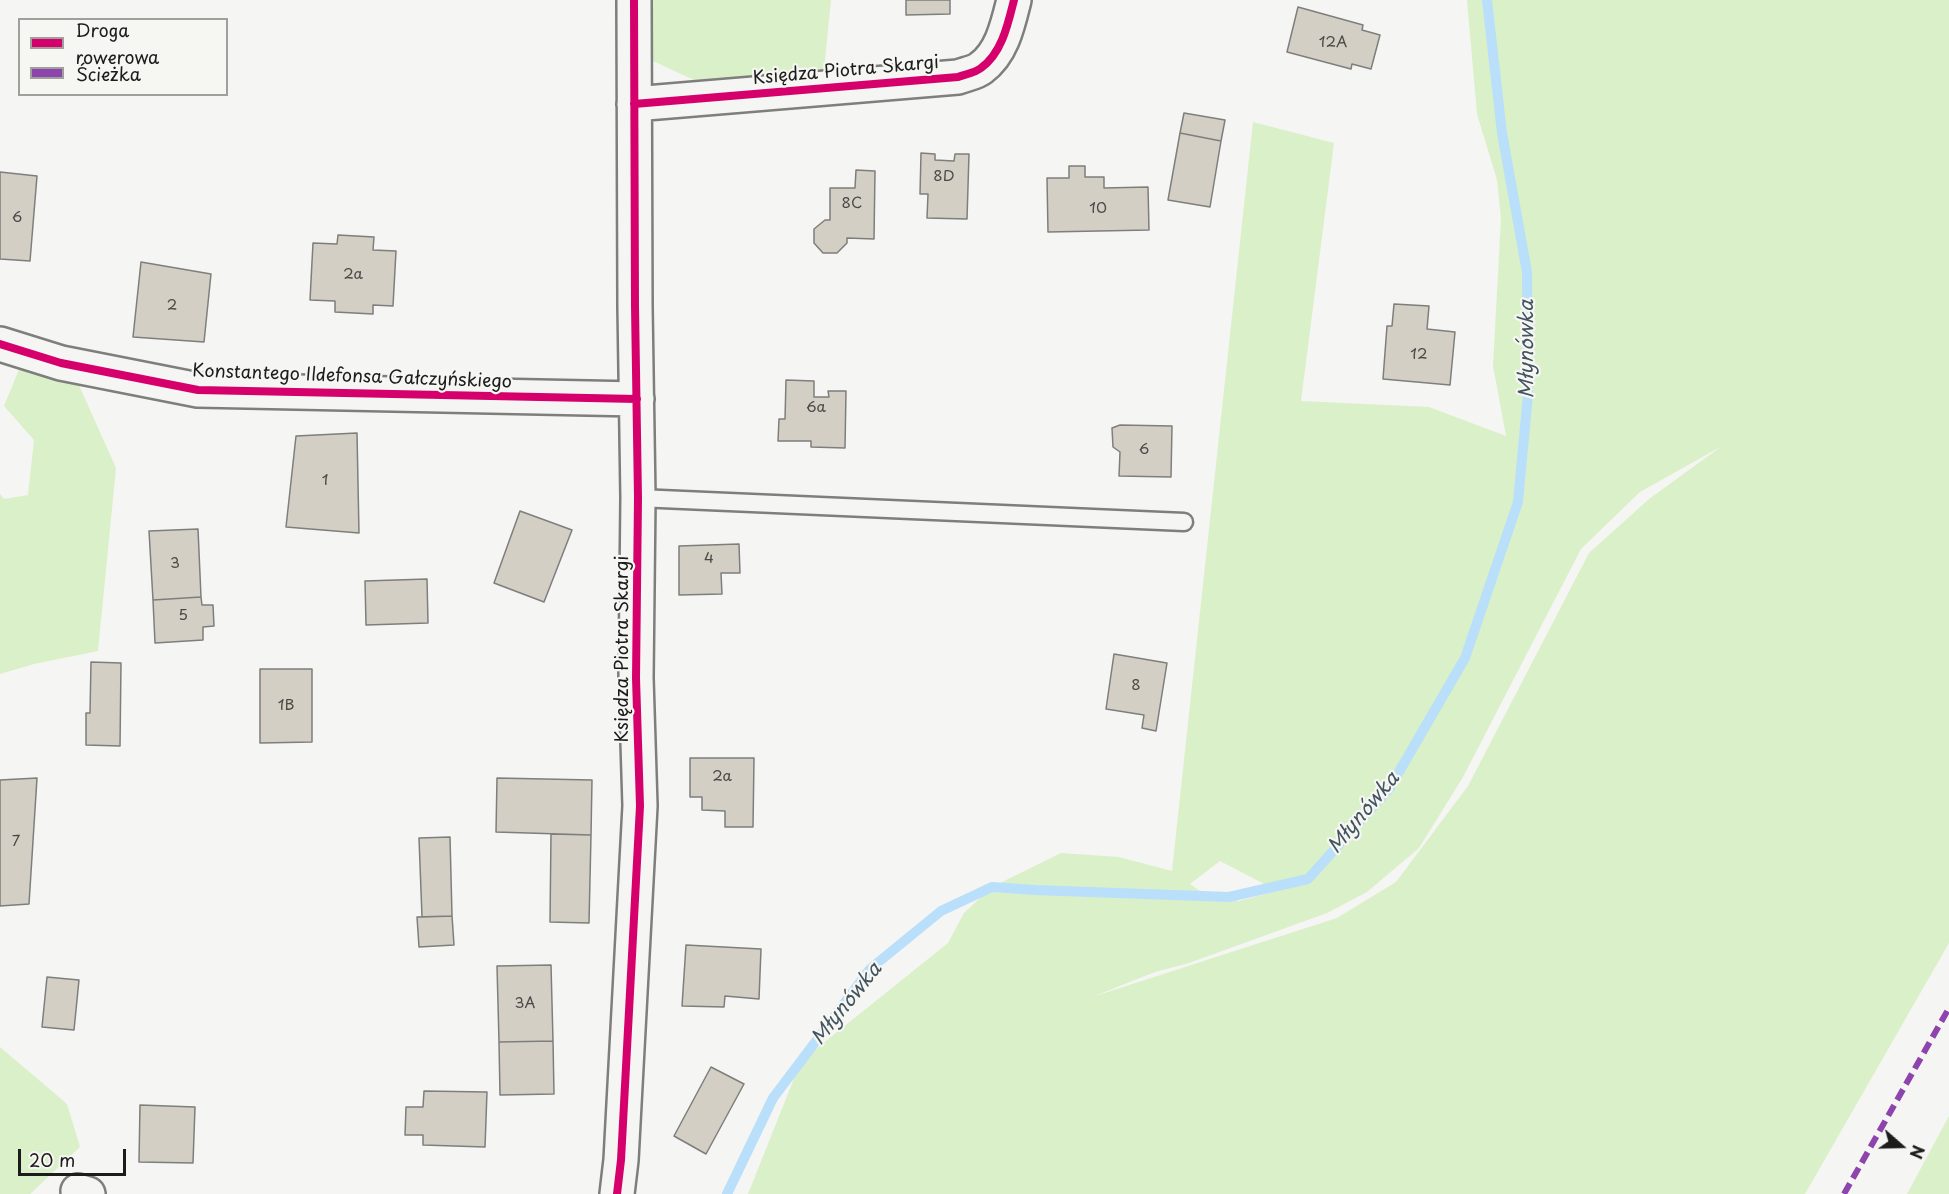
<!DOCTYPE html>
<html>
<head>
<meta charset="utf-8">
<style>
  body { margin:0 }
  #map { position:relative; width:1949px; height:1194px; overflow:hidden; background:#f5f5f3; font-family:"Playpen Sans",sans-serif }
  canvas { display:block }
  .legend { position:absolute; left:18px; top:18px; width:210px; height:78px; box-sizing:border-box; background:#f6f6f2; border:2px solid #9f9f9c; margin:0; padding:8px 10px; list-style:none; font-size:18px; color:#1c1c1c }
  .legend li { display:flex; align-items:center; gap:12px; height:30px }
  .legend b { width:30px; border:2px solid #9f9f9c }
  .north { position:absolute; left:1871px; top:1116px; width:60px; height:60px; -webkit-text-stroke:4px #f6f6f2; paint-order:stroke; rotate:110deg; font-size:16px; font-weight:700; line-height:24px; text-align:center; color:#1c1c1c }
  .north::after { content:''; display:block; margin:auto; width:21px; height:27px; background:#1c1c1c; clip-path:polygon(50% 0,100% 100%,50% 72%,0 100%) }
  .scale { position:absolute; left:18px; top:1149px; width:108px; height:27px; box-sizing:border-box; border:3px solid #1c1c1c; border-top:0; padding-left:8px; font-size:18px; line-height:21px; white-space:nowrap; color:#1c1c1c; -webkit-text-stroke:4px #f6f6f2; paint-order:stroke }
</style>
</head>
<body>
<div id="map">
<canvas width="1949" height="1194"></canvas>
<ul class="legend">
<li><b style="height:8px;background:#d6006c"></b>Droga rowerowa</li>
<li><b style="height:8px;background:#8e44ad"></b>Ścieżka</li>
</ul>
<div class="north">N</div>
<div class="scale">20 m</div>
</div>
<script>
const context = document.querySelector('canvas').getContext('2d');
context.lineJoin = 'round';
function paint(path, color) { context.fillStyle = color; context.fill(path, 'evenodd'); }
function stroke(path, color, width, dash) { context.strokeStyle = color; context.lineWidth = width; context.lineCap = dash ? 'butt' : 'round'; context.setLineDash(dash || []); context.stroke(path); }
function drawText(font, color, halo, rows, align = 'center') {
  context.font = font + ' "Playpen Sans",sans-serif'; context.lineWidth = 4.5; context.setLineDash([]); context.textBaseline = 'middle'; context.strokeStyle = halo; context.fillStyle = color; for (const [text, x, y, turn = 0] of rows) {
    context.save(); context.translate(x, y); context.rotate((+turn || 0) * Math.PI / 180); context.textAlign = isNaN(turn) ? turn : align; if (halo) context.strokeText(text, 0, 0); context.fillText(text, 0, 0); context.restore();
  }
}
const green = new Path2D(`
  M653 0H831L824 70 696 81 653 61Z
  M1467 0H1949V943L1805 1194H748L801 1061 948 943 964 913 992 887 1061 853 1119 857 1172 871 1253 122 1334 143 1301 401 1429 407 1506 436 1493 366 1501 218 1497 180 1477 114ZM1722 446 1649 499 1589 553 1468 786 1396 882 1337 918 1092 997 1155 972 1189 963 1327 913 1367 892 1419 848 1463 777 1581 549 1640 492ZM1220 861 1276 890 1277 891 1239 901 1203 893 1190 884Z
  M20 367 78 383 116 468 98 651 34 664 0 674V494L4 499 28 495 34 440 4 406Z
  M0 1047 67 1104 80 1147 30 1194H0Z
  M1949 1116V1194H1907Z`);
const stream = new Path2D(`
  M727 1194 773 1098 801 1061 870 969 941 911 992 887 1035 890 1229 897 1308 879 1389 789 1465 658 1518 502 1528 394 1527 272 1502 133 1487 0`);
const building = new Path2D(`
  M906 0H950V14L906 15Z
  M1298 7 1363 25 1362 30 1380 35 1371 69 1352 64 1351 69 1287 52Z
  M1184 113 1225 120 1221 141 1180 133Z
  M1180 133 1221 141 1210 207 1168 200Z
  M921 153 935 154V160L954 161 955 154H969L967 219 927 218 928 194H920Z
  M1069 166H1085V177H1104V188L1148 187 1149 230 1048 232 1047 178H1069Z
  M856 170 875 171 874 239 847 238V243L837 253H823L814 243V229L825 220H830V188H855Z
  M0 172 37 176 30 261 0 259Z
  M338 235 374 237 373 250 396 251 393 306 373 305V314L335 312V301L310 300 313 243 337 244Z
  M141 262 211 274 204 342 133 337Z
  M1394 304 1429 306 1427 329 1455 332 1450 385 1383 379 1387 326H1392Z
  M786 380 814 381V397H829L828 391H846L845 448 811 447V441H778L779 419H785Z
  M1120 425 1172 426 1171 477 1119 476 1120 452 1113 447 1112 428Z
  M357 433 359 533 286 527 296 436Z
  M520 511 572 530 544 602 494 583Z
  M198 529 201 597 153 600 149 531Z
  M739 544 740 573H721L722 594 679 595V546Z
  M427 579 428 623 366 625 365 581Z
  M201 597 202 605H213L214 626 203 627V640L155 643 153 600Z
  M1114 654 1167 663 1156 731 1142 728 1144 715 1106 709Z
  M91 662 121 663 120 746 86 745V713H90Z
  M260 669H312V742L260 743Z
  M690 758H754L753 827H725V811L702 810V797H690Z
  M37 778 29 904 0 906V780Z
  M497 778 592 780 591 835 496 832Z
  M551 834 591 835 589 923 550 922Z
  M450 837 452 916 422 917 419 838Z
  M452 916 454 945 419 947 417 917Z
  M686 945 761 949 759 999 725 996 724 1007 682 1006Z
  M551 965 553 1041 499 1042 497 966Z
  M47 977 79 980 74 1030 42 1027Z
  M553 1041 554 1094 500 1095 499 1042Z
  M711 1067 744 1084 706 1154 674 1136Z
  M424 1091 487 1092 485 1147 423 1145V1135H405L406 1107H423Z
  M140 1105 195 1107 193 1163 139 1162Z`);
const service = new Path2D(`
  M638 498 1184 522`);
const minor = new Path2D(`
  M634 104 958 77C965 74 975 73 981 68 1002 53 1008 24 1014 0
  M0 344 61 363 198 390 637 399
  M78 1191 88 1194
  M617 1194 621 1160 640 806 636 678 638 498 635 307 634 0`);
const quiet = new Path2D(`
  M1844 1194 1949 1008`);
const cycleway = new Path2D(`
  M634 104 958 77C965 74 975 73 981 68 1002 53 1008 24 1014 0
  M0 344 61 363 198 390 637 399
  M617 1194 621 1160 640 806 636 678 638 498 635 307 634 0`);
const numberNames = [
  ["12A",1333,43],
  ["8D",944,177],
  ["8C",852,204],
  ["10",1098,209],
  ["6",17,218],
  ["2a",353,275],
  ["2",172,306],
  ["12",1419,355],
  ["6a",816,408],
  ["6",1144,450],
  ["1",325,481],
  ["4",709,559],
  ["3",175,564],
  ["5",183,616],
  ["8",1136,686],
  ["1B",286,706],
  ["2a",722,777],
  ["7",16,842],
  ["3A",525,1004]
];
const streetNames = [
  ["Księdza Piotra Skargi",846,71,-5],
  ["Konstantego Ildefonsa Gałczyńskiego",352,377,2],
  ["Księdza Piotra Skargi",623,649,-90]
];
const waterNames = [
  ["Młynówka",1527,349,-90],
  ["Młynówka",1364,813,-50],
  ["Młynówka",847,1004,-51]
];
paint(green, '#daf0c9');
stroke(stream, '#b9dffb', 10);
paint(building, '#d3cfc5');
stroke(building, '#7e7e7d', 1.5);
stroke(service, '#7e7e7d', 21);
stroke(minor, '#7e7e7d', 38);
stroke(service, '#f5f5f3', 16);
stroke(minor, '#f5f5f3', 33);
stroke(quiet, '#8e44ad', 6, [12, 6]);
stroke(cycleway, '#d6006c', 8);
drawText('15px', '#4a4946', null, numberNames);
drawText('18px', '#1c1c1c', '#f6f6f2', streetNames);
drawText('italic 20px', '#435460', '#f6f6f2', waterNames);
</script>
</body>
</html>
